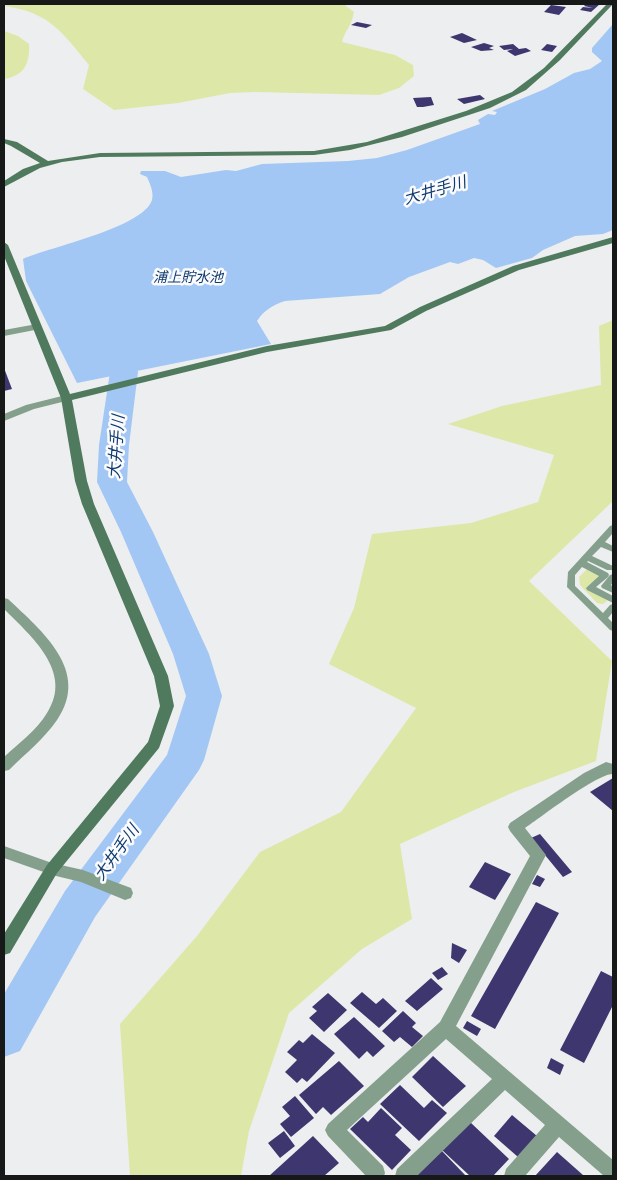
<!DOCTYPE html>
<html>
<head>
<meta charset="utf-8">
<style>
  body { margin:0 }
  #map { position:relative; width:617px; height:1180px; overflow:hidden; background:#edeeef; font-family:"Noto Serif",serif }
  canvas { display:block }
  .frame { position:absolute; inset:0; border:5px solid #171818; pointer-events:none }
</style>
</head>
<body>
<div id="map">
<canvas width="617" height="1180"></canvas>
<div class="frame"></div>
</div>
<script>
const context = document.querySelector('canvas').getContext('2d');
context.lineJoin = 'round';
function paint(path, color) { context.fillStyle = color; context.fill(path, 'evenodd'); }
function drawText(font, color, halo, rows, align = 'center') {
  context.font = font + ' "Noto Serif","Noto Sans JP",serif'; context.lineWidth = 5; context.setLineDash([]); context.textBaseline = 'middle'; context.strokeStyle = halo; context.fillStyle = color; for (const [text, x, y, turn = 0] of rows) {
    context.save(); context.translate(x, y); context.rotate((+turn || 0) * Math.PI / 180); context.textAlign = isNaN(turn) ? turn : align; if (halo) context.strokeText(text, 0, 0); context.fillText(text, 0, 0); context.restore();
  }
}
const green = new Path2D(`
  M4 4H346V6L354 12C351 28 346 28 342 42L395 55 413 65 414 76 399 88 379 95 255 92 230 93 178 103 114 110 83 89 89 65C62 32 49 12 4 6Z
  M4 31 18 36 29 44C30 64 24 76 4 79Z
  M613 320V501L529 581 612 661 596 761 514 792 400 844 412 919 362 949 289 1013 249 1131 241 1176H130L120 1024 197 936 260 852 341 812 416 708 329 664 354 608 372 534 471 523 538 502 554 455 448 424 502 406 601 385 599 326Z
  M587 569 600 575 587 589 606 598 607 601 603 604 597 603 580 585 579 577Z`);
const water = new Path2D(`
  M613 24V230L603 234 575 236 543 250 532 258 496 268 483 260 474 258 458 264 450 262 409 277 380 294 285 301C273 305 264 310 257 321L271 344 77 383 26 281 23 259C49 247 143 228 152 200 154 192 150 184 147 177L140 174 141 171H165L181 177 226 170 236 171 262 164 348 161 377 158 407 150 480 124 478 120 488 114 495 115 497 112 492 111 545 89 574 73 590 69 602 61 592 52V48Z`);
const river = new Path2D(`
  M114 322 123 324 127 330 132 355 138 372 129 445 127 482 153 532 209 654 222 696 204 760 199 770 95 917 20 1051 4 1057V994L65 891 167 755 186 696 173 654 121 532 97 482 99 445 110 372 104 355 101 330 105 324Z`);
const building = new Path2D(`
  M586 4H600L591 12 580 10 583 7 593 8 584 6Z
  M551 5 566 7 559 15 544 12Z
  M357 22 372 25 366 28 351 25Z
  M462 33 477 40 464 43 450 37Z
  M484 43 494 46 489 48 494 50 481 51 471 47Z
  M513 44 519 49 526 48 531 51 515 56 507 51 513 49 504 50 499 46Z
  M547 44 557 46 552 52 541 50Z
  M480 95 485 99 464 104 457 99Z
  M431 97 434 105 423 107H417L413 98Z
  M4 368 12 389 4 391Z
  M613 778V811L590 792Z
  M540 834 572 872 563 877 531 838Z
  M485 862 511 874 495 900 469 887Z
  M537 875 545 879 540 887 532 884Z
  M536 902 559 913 495 1029 471 1016Z
  M452 943 467 950 459 963 451 958Z
  M442 967 448 974 438 980 432 973Z
  M601 971 613 977V1005L584 1063 560 1050Z
  M431 978 443 989 417 1011 405 1001Z
  M362 992 376 1004 383 998 397 1011 379 1028 350 1003Z
  M328 993 347 1010 324 1032 309 1018 317 1011 312 1007Z
  M403 1011 416 1023 412 1027 423 1036 412 1047 400 1037 394 1042 382 1031Z
  M354 1017 385 1046 373 1057 367 1051 359 1059 334 1034Z
  M467 1021 481 1029 477 1036 463 1028Z
  M312 1034 335 1053 307 1082 302 1078 297 1083 285 1072 297 1060 287 1052 299 1040 303 1043Z
  M433 1056 466 1086 443 1107 412 1077Z
  M551 1058 564 1065 560 1075 547 1068Z
  M339 1061 364 1086 331 1115 323 1107 316 1114 299 1095Z
  M400 1085 424 1108 432 1100 447 1113 419 1141 380 1104Z
  M295 1096 314 1118 291 1137 280 1124 290 1116 282 1107Z
  M381 1108 402 1128 395 1135 411 1150 392 1170 350 1129 363 1117 368 1122Z
  M512 1115 537 1136 518 1157 494 1136Z
  M470 1122 509 1159 493 1176H470L442 1150Z
  M284 1131 295 1146 280 1158 268 1143Z
  M313 1136 339 1163 324 1176H269Z
  M441 1150 466 1176H414Z
  M557 1152 583 1175 582 1176H535Z`);
const lane = new Path2D(`
  M613 525V533L605 542 613 546V552L601 547 592 556 613 566V570H607L588 561 587 562 608 573 609 575 608 577 596 587 613 596V603L587 590 586 588 599 576 582 567 575 575V586L603 613 610 605 613 604V612L608 618 613 623V631L610 630 567 587 568 572 610 526Z
  M613 574V582L611 585 613 587V593L602 588 601 586 610 575Z`);
const street = new Path2D(`
  M37 324 42 327 40 329 4 336V330Z
  M66 395 70 396 71 398 70 400 34 409 4 421V414L26 405Z
  M4 598 8 599C42 631 91 671 57 720 44 739 25 754 9 770L4 771V757C18 744 37 730 47 713 74 672 31 636 4 609Z
  M606 762 613 764V774C598 773 540 818 525 828L546 855 456 1026 613 1160V1176H604L559 1137 525 1176H504L506 1169 545 1125 505 1090 417 1176H395L397 1169 492 1079 446 1039 347 1130 383 1166 385 1173 384 1176H366L328 1136 325 1130 328 1124 440 1022 530 856 510 831 508 827 510 823 584 773Z
  M4 846 52 863 83 870 131 888 133 893 131 898 125 900 81 882 52 875 4 858Z`);
const secondary = new Path2D(`
  M607 4H613L560 60 526 90 490 108 402 137 350 150 314 155 100 157 62 162 40 168 4 187V181L23 169 40 163 11 146 4 143V139L17 142 48 161 100 153 314 151 367 142 466 111 512 92 544 68Z
  M613 237V243L519 270 426 311 391 330 267 352 72 400 87 481 94 504 168 676 174 706 159 748 57 873 10 953 4 955V934L47 865 148 742 160 706 154 676 82 504 75 481 61 398 4 256V242L8 245 70 394 267 346 385 326 420 307 513 266Z`);
const farWaternames = [
  ["浦上貯水池",188,278]
];
const waterNames = [
  ["大井手川",435,191,-16],
  ["大井手川",117,447,-86],
  ["大井手川",117,853,-54]
];
paint(green, '#dde8a8');
paint(water, '#a3c7f4');
paint(river, '#a3c7f4');
paint(building, '#3e376f');
paint(lane, '#84a08c');
paint(street, '#84a08c');
paint(secondary, '#507a5e');
drawText('italic 14px', '#0f3c6e', '#fbfbfd', farWaternames);
drawText('italic 16px', '#0f3c6e', '#fbfbfd', waterNames);
</script>
</body>
</html>
